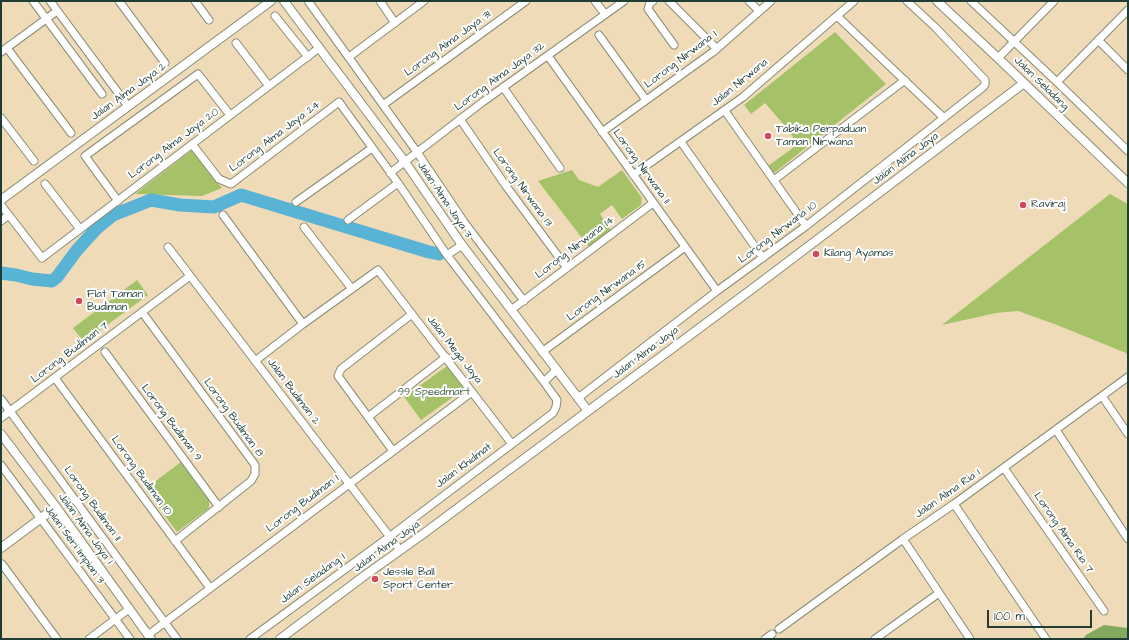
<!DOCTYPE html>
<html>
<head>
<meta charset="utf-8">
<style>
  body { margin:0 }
  #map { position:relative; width:1129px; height:640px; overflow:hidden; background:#f0dbb9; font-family:"Architects Daughter",sans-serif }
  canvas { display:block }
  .frame { position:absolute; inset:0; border:2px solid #1f3d34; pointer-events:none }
  .scale { position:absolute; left:987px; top:610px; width:105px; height:18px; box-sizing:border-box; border:2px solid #1f3d34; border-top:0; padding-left:5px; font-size:12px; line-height:14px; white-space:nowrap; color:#1f3d34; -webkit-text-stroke:3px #fff; paint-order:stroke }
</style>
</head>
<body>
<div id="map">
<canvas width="1129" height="640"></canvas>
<div class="frame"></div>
<div class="scale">100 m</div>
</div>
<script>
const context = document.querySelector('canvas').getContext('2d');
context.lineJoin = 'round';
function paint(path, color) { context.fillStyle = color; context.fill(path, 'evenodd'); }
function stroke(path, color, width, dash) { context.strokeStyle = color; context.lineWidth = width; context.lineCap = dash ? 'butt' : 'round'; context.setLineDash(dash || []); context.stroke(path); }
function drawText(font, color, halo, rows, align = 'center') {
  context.font = font + ' "Architects Daughter",sans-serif'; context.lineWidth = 4; context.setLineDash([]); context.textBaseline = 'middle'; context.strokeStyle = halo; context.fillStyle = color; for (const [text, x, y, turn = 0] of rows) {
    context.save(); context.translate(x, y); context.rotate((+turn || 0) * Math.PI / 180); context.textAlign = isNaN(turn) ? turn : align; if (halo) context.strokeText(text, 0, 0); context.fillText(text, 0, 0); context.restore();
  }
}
const green = new Path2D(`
  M835 32 886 84 773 174 768 166 798 144 785 126 765 103 751 114 744 105Z
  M192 150 222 188 202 196 135 194Z
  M572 170 579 180 598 187 622 170 642 198 641 205 622 219 612 205 600 214 611 230 589 247 538 181Z
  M1110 194 1128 204V356L1126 353 1057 325 1018 311 996 313 942 325Z
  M137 280 148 295 84 342 73 328Z
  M447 366 464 389 421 420 404 397Z
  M181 462 209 499V508L177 532 145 489Z`);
const forest = new Path2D(`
  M1104 625 1127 628 1128 630V639H1083L1086 635Z`);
const river = new Path2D(`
  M1 273 16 275 32 279 52 281 57 277 77 250 97 228 113 215 151 200 180 205 214 207 241 195 429 252 439 254`);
const minor = new Path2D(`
  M33 1 102 94
  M50 1 128 106
  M119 1 165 63
  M195 1 209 20
  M308 1 417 152 464 222 524 301
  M380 1 395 23
  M595 1 605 14
  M653 1 650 3 648 9 674 45
  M669 1 716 48
  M749 1 759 11
  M971 1 1057 82 1128 151
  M275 16 308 57
  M837 16 944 118
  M599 35 646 100
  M1098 40 1128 70
  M236 43 269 86
  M7 48 71 133
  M1 52 57 11
  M548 56 717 291
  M349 57 424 1
  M998 58 1054 1
  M1057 82 1128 10
  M503 87 560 168
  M383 105 526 1
  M725 111 806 226
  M1 118 34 161
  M460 119 506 186 567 268
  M602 132 713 52 771 1
  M681 142 763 258
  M192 144 219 179 231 184 339 102 398 183 447 255 544 382 557 400 556 407 553 413 389 537 250 639
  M390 173 484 101 624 1
  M633 175 743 97 854 1
  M774 180 905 80
  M45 184 80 229
  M118 201 85 156 198 74 230 115
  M296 202 372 148
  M1 205 42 258 319 48
  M223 215 303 324
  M348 220 398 183
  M1 221 9 215
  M304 227 352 289
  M168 247 400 550
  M447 255 462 245
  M511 310 653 203
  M142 312 255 465V474L251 481 175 541
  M105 352 219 507
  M542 352 685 247
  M255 361 303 324 378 270 512 444
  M55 378 210 588
  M544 382 556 370
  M1102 396 1128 434
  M578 398 717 291 806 226 982 88 985 85V80L936 28 907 1
  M1 399 177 639
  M368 417 446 357
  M1 418 190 276
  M1056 430 1128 539
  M393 451 338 376 341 369 412 314
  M1 465 130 639
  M1004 468 1104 611
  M954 504 1046 639
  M903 539 970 639
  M2 564 57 639
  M779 629 903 539 954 504 1128 377
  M148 635 472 392
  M89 639 129 609
  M765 639 772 634
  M875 639 939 593`);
const tertiary = new Path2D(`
  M284 1 405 162 462 245 588 411
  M937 1 998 58 1128 183
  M1 200 271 1
  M1 434 56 507 151 639
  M1 548 56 507
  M280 639 364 576 423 534 760 283 1024 83`);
const markers = [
  [768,136,4,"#d1495b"],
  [1023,205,4,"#d1495b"],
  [816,254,4,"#d1495b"],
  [79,301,4,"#d1495b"],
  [375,579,4,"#d1495b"]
];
const streetNames = [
  ["Lorong Alma Jaya 31",448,44,-36],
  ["Lorong Nirwana 1",681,60,-37],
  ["Lorong Alma Jaya 32",500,77,-36],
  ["Jalan Nirwana",740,83,-39],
  ["Jalan Seladang",1041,84,44],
  ["Jalan Alma Jaya 2",129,92,-36],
  ["Lorong Alma Jaya 24",275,137,-37],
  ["Lorong Alma Jaya 20",174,144,-37],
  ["Jalan Alma Jaya",906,159,-37],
  ["Lorong Nirwana 11",641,167,54],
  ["Lorong Nirwana 13",522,188,54],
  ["Jalan Alma Jaya 3",444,200,56],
  ["Lorong Nirwana 10",778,233,-37],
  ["Lorong Nirwana 14",575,248,-37],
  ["Lorong Nirwana 15",607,291,-36],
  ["Jalan Mega Jaya",454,350,52],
  ["Lorong Budiman 7",70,353,-37],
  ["Jalan Alma Jaya",646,353,-37],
  ["Jalan Budiman 2",293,392,53],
  ["Lorong Budiman 8",233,418,54],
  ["Lorong Budiman 9",171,423,53],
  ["Jalan Khidmat",464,466,-37],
  ["Lorong Budiman 10",141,476,54],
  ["Jalan Alma Ria 1",948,494,-35],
  ["Lorong Budiman 11",92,504,54],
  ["Lorong Budiman 1",303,504,-37],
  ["Jalan Alma Jaya 1",85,529,54],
  ["Lorong Alma Ria 7",1063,533,55],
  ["Jalan Seri Impian 3",74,545,54],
  ["Jalan Alma Jaya",387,547,-36],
  ["Jalan Seladang 1",313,579,-36]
];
const poiNames = [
  ["Tabika Perpaduan",776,130],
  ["Taman Nirwana",776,143],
  ["Raviraj",1031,205],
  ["Kilang Ayamas",824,254],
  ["Flat Taman",87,295],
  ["Budiman",87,308],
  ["Jessle Ball",383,573],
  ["Sport Center",383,586]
];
const parkNames = [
  ["99 Speedmart",434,393]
];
paint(green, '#a6c269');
paint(forest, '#84a85d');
stroke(river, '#58b3d5', 13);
stroke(minor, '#888c76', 9);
stroke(tertiary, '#888c76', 10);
stroke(minor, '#fff', 7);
stroke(tertiary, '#fff', 8);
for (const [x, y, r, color] of markers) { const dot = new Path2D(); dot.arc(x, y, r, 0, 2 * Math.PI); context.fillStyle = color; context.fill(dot); stroke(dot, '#fff', 1.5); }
drawText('11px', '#1f3d34', '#fff', streetNames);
drawText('11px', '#1f3d34', '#fff', poiNames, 'left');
drawText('11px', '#486544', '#fff', parkNames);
</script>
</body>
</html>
